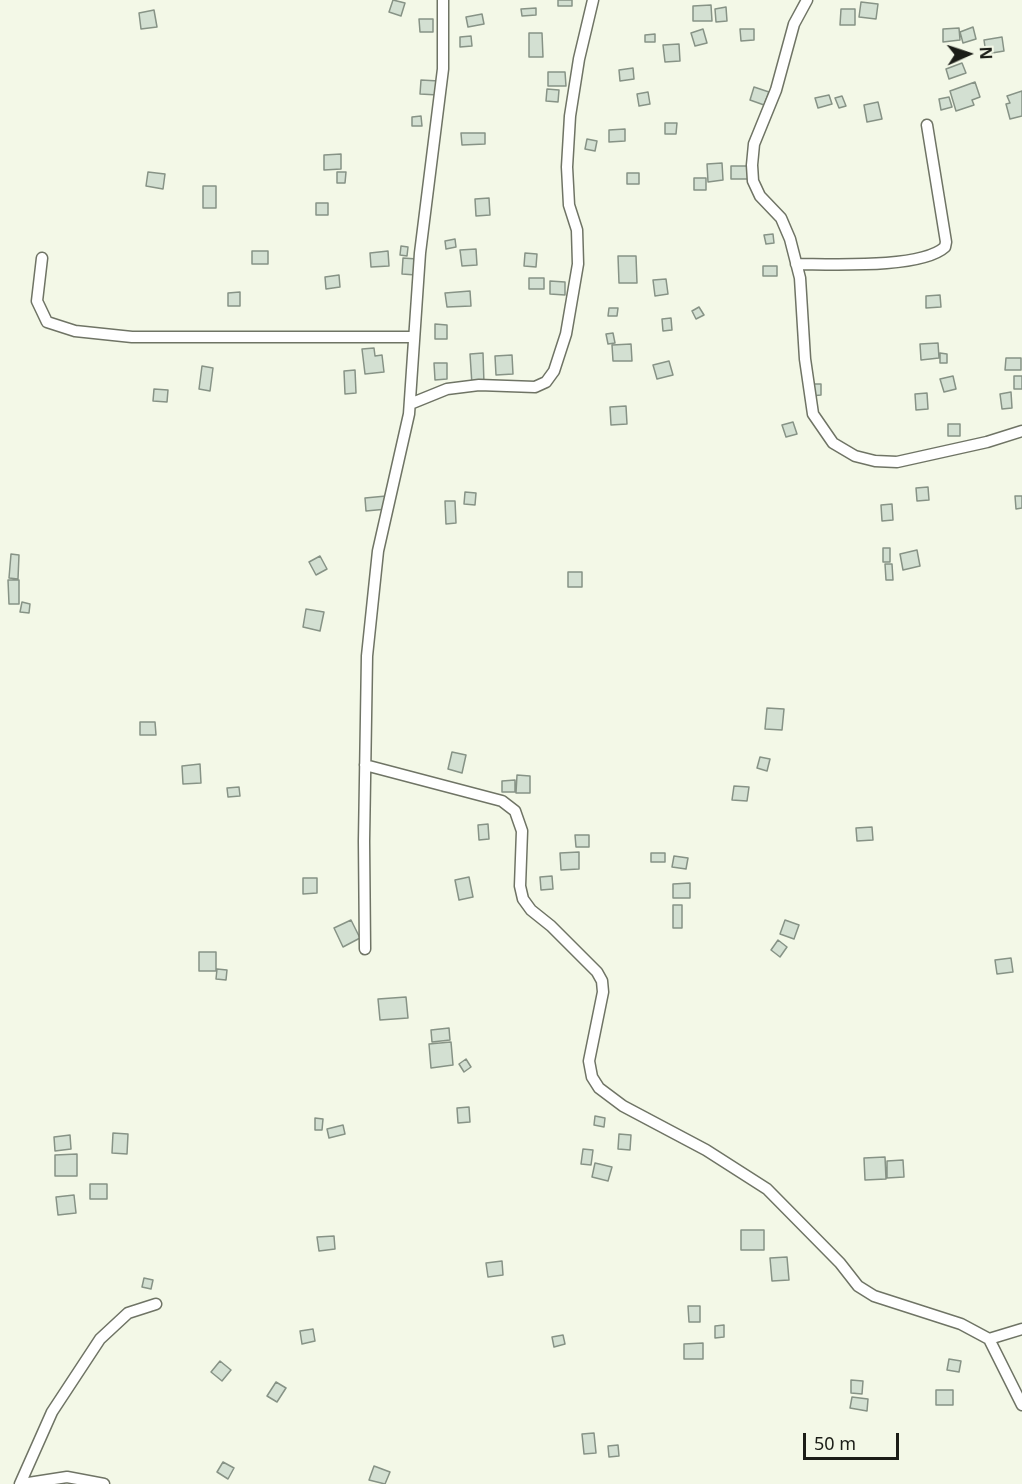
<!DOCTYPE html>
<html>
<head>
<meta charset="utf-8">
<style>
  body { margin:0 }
  #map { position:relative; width:1022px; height:1484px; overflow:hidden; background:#f3f8e7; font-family:"Noto Sans",sans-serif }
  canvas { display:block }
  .north { position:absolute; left:938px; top:24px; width:60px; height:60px; -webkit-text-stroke:4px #f3f8e7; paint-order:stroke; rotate:87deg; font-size:16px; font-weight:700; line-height:24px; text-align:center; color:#1b1d17 }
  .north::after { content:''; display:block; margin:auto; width:21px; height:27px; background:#1b1d17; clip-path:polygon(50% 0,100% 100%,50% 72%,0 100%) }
  .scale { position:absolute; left:803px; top:1433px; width:96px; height:27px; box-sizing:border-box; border:3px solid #1b1d17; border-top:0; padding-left:8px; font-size:18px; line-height:21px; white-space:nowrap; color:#1b1d17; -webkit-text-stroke:4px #f3f8e7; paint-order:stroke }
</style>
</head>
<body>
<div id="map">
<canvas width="1022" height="1484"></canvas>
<div class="north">N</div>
<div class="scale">50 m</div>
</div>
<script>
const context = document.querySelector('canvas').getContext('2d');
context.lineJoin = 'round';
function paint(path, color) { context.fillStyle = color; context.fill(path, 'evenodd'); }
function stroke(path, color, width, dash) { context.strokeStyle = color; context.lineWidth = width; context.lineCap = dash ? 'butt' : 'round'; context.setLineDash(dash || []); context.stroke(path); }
const building = new Path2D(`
  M393 0 405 3 401 16 389 12Z
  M558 0H572V6H558Z
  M861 2 878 4 876 19 859 17Z
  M711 5 712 21H693V6Z
  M726 7 727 21 716 22 715 9Z
  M536 8V15L522 16 521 9Z
  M841 9H855V25H840Z
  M154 10 157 27 141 29 139 13Z
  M482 14 484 24 468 27 466 17Z
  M419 19H433V32H420Z
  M973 27 976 39 963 43 960 32Z
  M959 28 960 40 943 42V29Z
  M703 29 707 43 695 46 691 33Z
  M740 29H754V40L741 41Z
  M529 33H542L543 57H529Z
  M655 34V42H645V35Z
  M471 36 472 46 460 47V37Z
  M1002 37 1004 51 986 54 984 40Z
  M679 44 680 61 665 62 663 45Z
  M962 63 966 73 949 79 946 69Z
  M633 68 634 79 620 81 619 70Z
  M548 72H565L566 86H548Z
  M421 80 439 81 438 95 420 94Z
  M975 82 980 97 972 100 974 105 956 111 950 91Z
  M754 87 769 92 764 105 750 100Z
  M547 89 559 90 558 102 546 101Z
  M1022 91V116L1010 119 1006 104 1010 103 1007 96Z
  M648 92 650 104 639 106 637 94Z
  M829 95 832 104 818 108 815 98Z
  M842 96 846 106 839 108 835 98Z
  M949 97 952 107 941 110 939 99Z
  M878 102 882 119 867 122 864 105Z
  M421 116 422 126H412V117Z
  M665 123H677L676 134H665Z
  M625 129V141L609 142V130Z
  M461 133H485V144L462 145Z
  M587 139 597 141 595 151 585 149Z
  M341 154V169L324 170V155Z
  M722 163 723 180 708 182 707 164Z
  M731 166H748V179H731Z
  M148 172 165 174 163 189 146 186Z
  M337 172H346L345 183H337Z
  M627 173H639V184H627Z
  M694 178H706V190H694Z
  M203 186H216V208H203Z
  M489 198 490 215 476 216 475 199Z
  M316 203H328V215H316Z
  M773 234 774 243 766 244 764 235Z
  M455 239 456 247 446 249 445 241Z
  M401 246 408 247 407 256 400 255Z
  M476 249 477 265 462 266 460 250Z
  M252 251H268V264H252Z
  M388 251 389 266 371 267 370 253Z
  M525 253 537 254 536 267 524 266Z
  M618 256H636L637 283H619Z
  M403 258 417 259 416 275 402 274Z
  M763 266H777V276H763Z
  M339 275 340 287 326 289 325 277Z
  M529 278H544V289H529Z
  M666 279 668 294 655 296 653 280Z
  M550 281 565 282V295L550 294Z
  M470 291 471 306 447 307 445 293Z
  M240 292V306H228V293Z
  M940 295 941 307 926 308V296Z
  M699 307 704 315 696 319 692 311Z
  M609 308H618L617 316H608Z
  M671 318 672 330 663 331 662 319Z
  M435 324 447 325V339H435Z
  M613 333 615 343 608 344 606 334Z
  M938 343 939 358 921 360 920 344Z
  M631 344 632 361H613L612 345Z
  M374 348 375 356 382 355 384 372 365 374 362 349Z
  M483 353 484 384 472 385 470 354Z
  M940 353 947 354V363H940Z
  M512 355 513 374 496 375 495 356Z
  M1006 358H1021V370H1005Z
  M669 361 673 375 657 379 653 365Z
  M434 363H447V379L435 380Z
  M202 366 213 368 210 391 199 389Z
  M355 370 356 393 345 394 344 371Z
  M953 376 956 389 944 392 940 379Z
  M1014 376H1022V389H1014Z
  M810 384H821V395L811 396Z
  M154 389 168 390 167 402 153 401Z
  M1011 392 1012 408 1002 409 1000 394Z
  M927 393 928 409 916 410 915 394Z
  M626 406 627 424 611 425 610 407Z
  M793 422 797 434 786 437 782 425Z
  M948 424H960V436H948Z
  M928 487 929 500 917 501 916 488Z
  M465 492 476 493 475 505 464 504Z
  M386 496 387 509 366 511 365 498Z
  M1015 496H1022V508L1016 509Z
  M445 501H455L456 523 446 524Z
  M892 504 893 520 882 521 881 505Z
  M883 548H890V562H883Z
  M917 550 920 566 903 570 900 554Z
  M11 554 19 555 18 579 9 578Z
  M320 556 327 569 316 575 309 562Z
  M885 564H892L893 580H886Z
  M568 572H582V587H568Z
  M8 580H19V604H9Z
  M22 602 30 604 29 613 20 612Z
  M306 609 324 612 320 631 303 627Z
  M767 708 784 709 782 730 765 729Z
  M140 722H155L156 735H140Z
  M452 752 466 755 462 773 448 769Z
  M760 757 770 759 767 771 757 768Z
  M200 764 201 783 183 784 182 766Z
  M517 775 530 776V793H516Z
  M515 780V792H502V781Z
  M734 786 749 787 747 801 732 800Z
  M239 787 240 796 228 797 227 788Z
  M488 824 489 839 479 840 478 825Z
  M872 827 873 840 857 841 856 828Z
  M575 835H589V847H576Z
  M579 852V869L561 870 560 853Z
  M651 853H665V862H651Z
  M674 856 688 858 686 869 672 867Z
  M552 876 553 889 541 890 540 877Z
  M469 877 473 897 459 900 455 880Z
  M303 878H317V893L303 894Z
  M690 883V898H673V884Z
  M673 905H682V928H673Z
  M351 920 360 938 343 947 334 928Z
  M785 920 799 925 794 939 780 934Z
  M778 940 787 947 780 957 771 950Z
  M199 952H216V971H199Z
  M1011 958 1013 972 997 974 995 960Z
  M217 969 227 970 226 980 216 979Z
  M406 997 408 1018 380 1020 378 999Z
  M449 1028 450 1040 432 1042 431 1030Z
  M451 1042 453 1065 431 1068 429 1044Z
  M466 1059 471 1067 464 1072 459 1064Z
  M469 1107 470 1122 458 1123 457 1108Z
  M595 1116 605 1118 604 1127 594 1125Z
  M315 1118 323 1119 322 1130H315Z
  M343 1125 345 1134 329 1138 327 1129Z
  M113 1133 128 1134 127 1154 112 1153Z
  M619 1134 631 1135 630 1150 618 1149Z
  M70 1135 71 1149 55 1151 54 1137Z
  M583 1149 593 1150 591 1165 581 1164Z
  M77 1154V1176H55V1155Z
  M885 1157 886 1179 865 1180 864 1158Z
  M903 1160 904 1177 887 1178V1161Z
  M595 1163 612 1167 608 1181 592 1177Z
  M90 1184H107V1199H90Z
  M74 1195 76 1213 58 1215 56 1197Z
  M741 1230H764V1250H741Z
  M334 1236 335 1249 319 1251 317 1237Z
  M787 1257 789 1280 772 1281 770 1258Z
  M502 1261 503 1275 488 1277 486 1263Z
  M144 1278 153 1280 151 1289 142 1287Z
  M688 1306H700V1322H689Z
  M724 1325V1337L715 1338V1326Z
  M313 1329 315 1341 302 1344 300 1331Z
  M563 1335 565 1344 554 1347 552 1337Z
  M703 1343V1359H684V1344Z
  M949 1359 961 1361 959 1372 947 1370Z
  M220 1361 231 1370 222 1381 211 1372Z
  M851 1380 863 1381 862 1394 851 1393Z
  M276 1382 286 1388 277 1402 267 1396Z
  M936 1390H953V1405H936Z
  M852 1397 868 1399 867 1411 850 1408Z
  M594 1433 596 1453 584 1454 582 1434Z
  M618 1445 619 1456 609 1457 608 1446Z
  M223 1462 234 1468 228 1479 217 1472Z
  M374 1466 390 1472 385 1484 369 1480Z`);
const street = new Path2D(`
  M807 0 794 24 776 90 754 144 752 165 753 181 760 196 781 218 790 239 800 278 805 359 813 414 833 443 855 456 875 461 897 462 987 442 1022 431
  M42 258 37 301 47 322 75 331 132 337H414
  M796 264C830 264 921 269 945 247L946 242 927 125
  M410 404 447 389 479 385 535 387 546 382 554 371 566 334 578 264 577 230 569 205 567 167 570 116 579 59 593 0
  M365 765 502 801 515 811 522 831 520 886 523 899 531 910 551 926 597 972 602 981 603 992 589 1061 592 1077 599 1088 623 1106 706 1150 767 1189 840 1263 858 1286 874 1296 961 1324 989 1339 1022 1405
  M365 949 364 841 367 656 378 551 409 414 420 253 443 69V0
  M989 1339 1022 1329
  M20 1484 52 1412 100 1339 128 1313 156 1304
  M22 1484 67 1477 104 1484`);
paint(building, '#d3e0d2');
stroke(building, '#879386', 1.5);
stroke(street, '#6f7465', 13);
stroke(street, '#fff', 10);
</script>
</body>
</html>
